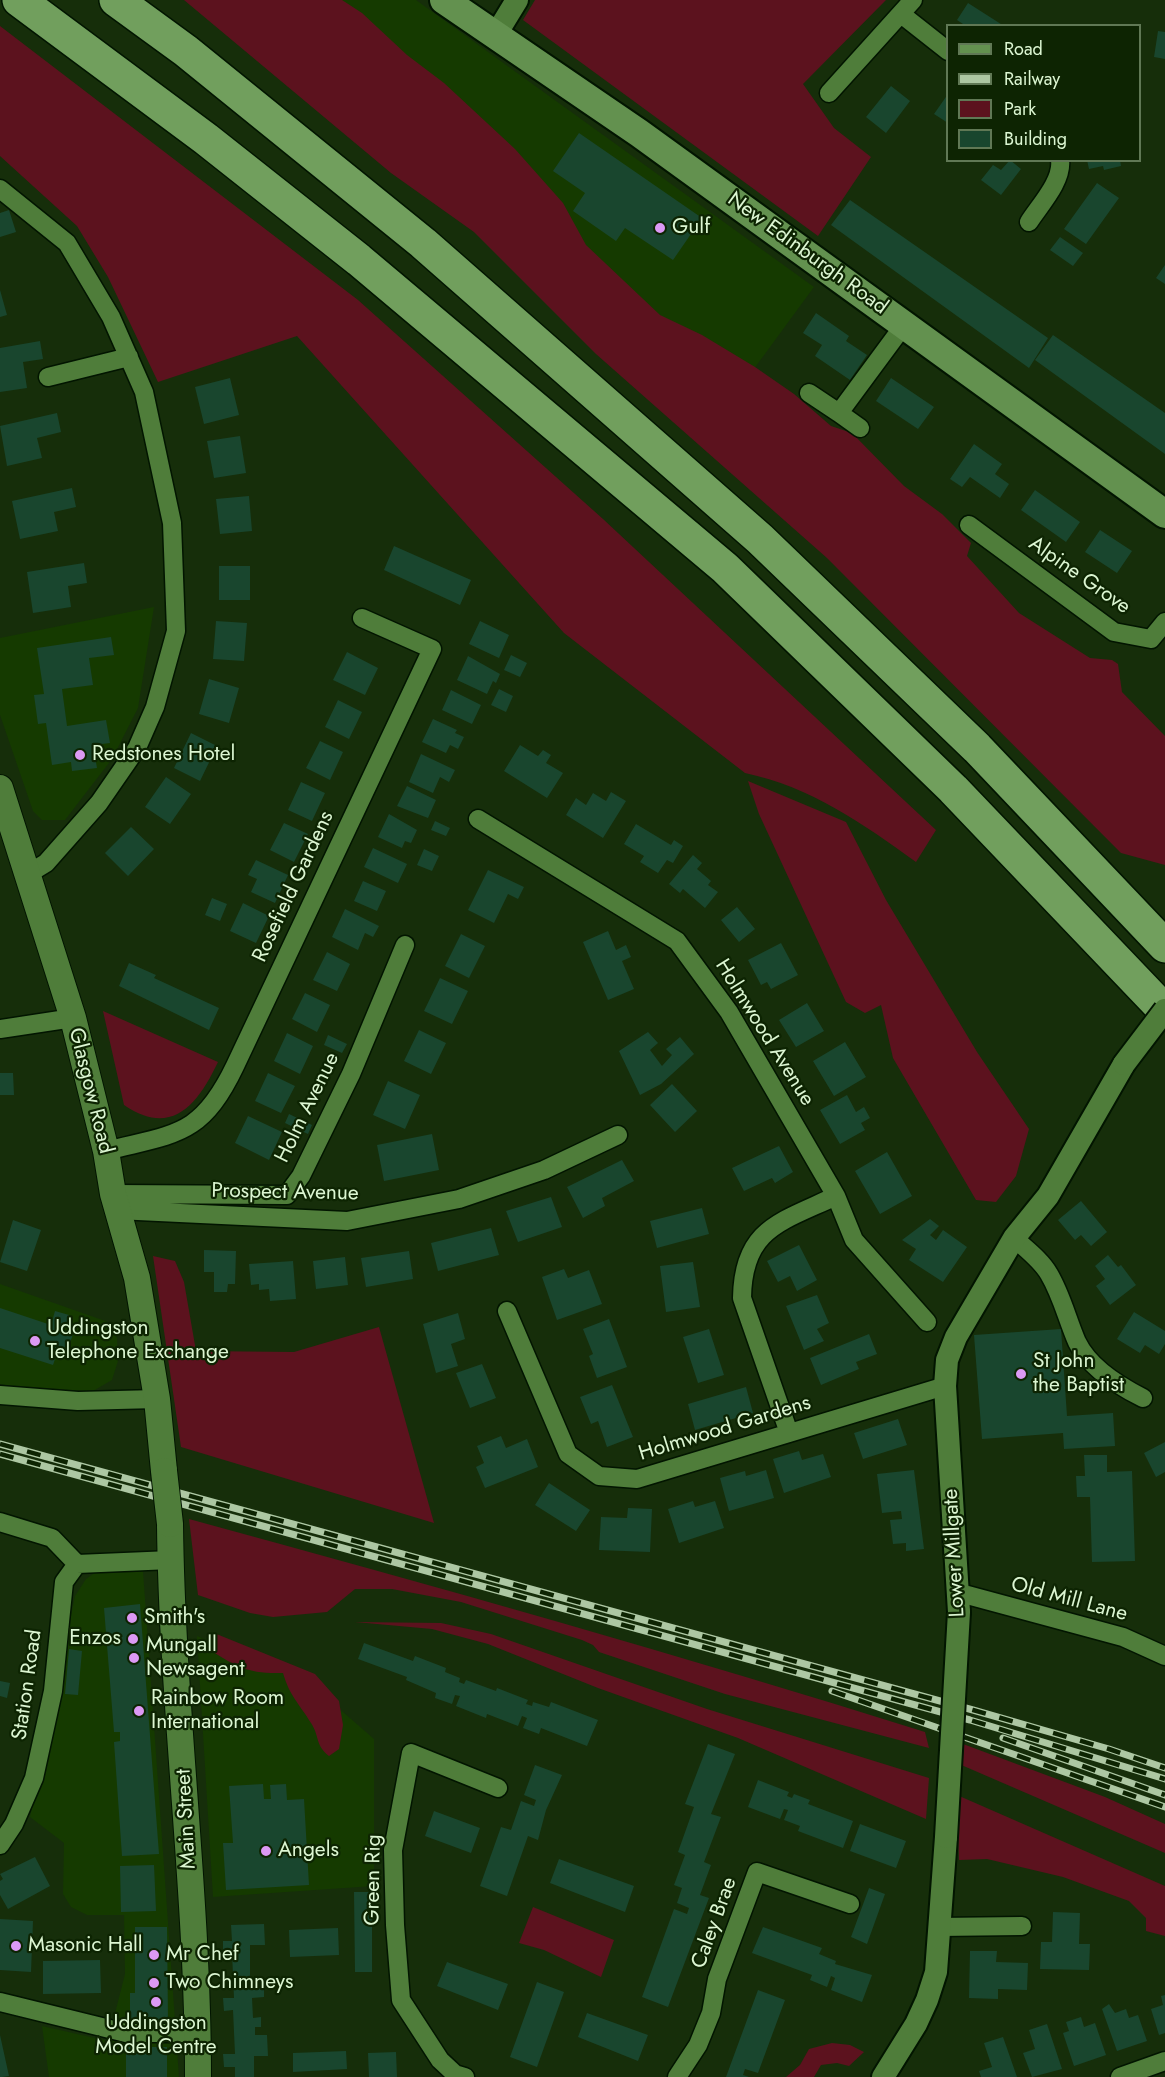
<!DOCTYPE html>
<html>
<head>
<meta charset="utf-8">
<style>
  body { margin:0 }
  #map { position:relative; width:1165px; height:2077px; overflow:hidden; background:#162e0a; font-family:Jost,sans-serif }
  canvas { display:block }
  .legend { position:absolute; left:946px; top:24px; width:195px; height:138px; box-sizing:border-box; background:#0d2402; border:2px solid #607855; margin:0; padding:8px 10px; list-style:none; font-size:18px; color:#dcf6d2 }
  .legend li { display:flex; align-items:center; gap:12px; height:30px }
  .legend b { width:30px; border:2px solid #607855 }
</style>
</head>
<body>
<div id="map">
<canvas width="1165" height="2077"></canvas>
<ul class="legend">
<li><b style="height:8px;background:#63914f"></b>Road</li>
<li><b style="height:8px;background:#adc7a3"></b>Railway</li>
<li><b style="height:16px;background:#5c121e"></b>Park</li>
<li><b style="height:16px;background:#19462e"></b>Building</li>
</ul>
</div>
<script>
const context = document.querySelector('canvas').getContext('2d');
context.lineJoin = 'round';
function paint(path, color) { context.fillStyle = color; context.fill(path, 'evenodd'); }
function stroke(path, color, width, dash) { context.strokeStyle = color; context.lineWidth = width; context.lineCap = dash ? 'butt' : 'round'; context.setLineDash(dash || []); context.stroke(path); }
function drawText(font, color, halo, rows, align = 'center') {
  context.font = font + ' Jost,sans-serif'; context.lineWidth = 4.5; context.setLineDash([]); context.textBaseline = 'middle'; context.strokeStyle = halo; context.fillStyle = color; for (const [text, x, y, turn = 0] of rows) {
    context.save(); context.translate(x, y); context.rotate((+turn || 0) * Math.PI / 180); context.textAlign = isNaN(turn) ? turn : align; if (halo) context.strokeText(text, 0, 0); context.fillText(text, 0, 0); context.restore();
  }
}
const built = new Path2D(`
  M311 0H416L814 287 740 388Z
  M154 607 138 708 112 759 65 820H42L33 811 0 715V638Z
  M0 1284 111 1323 117 1338 118 1361 112 1380 93 1391 23 1389 0 1384Z
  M143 1571 179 2077H49L42 2026 108 2041 125 1974 124 1915H87L71 1907 63 1894 64 1843 30 1817 75 1596 86 1579 96 1572Z
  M197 1636 312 1685 374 1739V1886L213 1897Z`);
const green = new Path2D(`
  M184 0H342L362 13 407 55 444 83 515 149 563 203 586 245 660 315 702 335 755 367 794 394 831 426 852 433 904 486 942 514 971 543 967 556 1019 613 1090 658 1112 660 1118 664 1122 692 1165 736V865L1121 853 827 558 596 354 474 232 391 173Z
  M535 0H886L803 84 834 128 871 157 818 236 523 20Z
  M0 26 358 300 603 519 936 830 916 862C862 823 811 787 745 773L564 633 297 336 158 382 108 277 77 226 0 156Z
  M748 781 846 822 886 900 977 1052 1029 1129 1016 1176 996 1202 976 1200 893 1058 881 1005 865 1013 846 1002 759 814Z
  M103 1011 218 1062C198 1104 172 1138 124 1105Z
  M153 1256 175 1261 184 1282 196 1351 294 1352 379 1327 434 1523 181 1447Z
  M189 1519C435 1586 681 1655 925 1732L929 1748 725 1694 599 1652 593 1645 582 1640 461 1602 392 1589H355L327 1612 273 1617 250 1613 198 1595Z
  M355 1622 441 1623 491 1634 707 1709 929 1778 926 1819 738 1738 598 1688 488 1644 432 1629Z
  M214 1633 315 1674 339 1701 343 1725 339 1749 329 1756C315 1745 320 1737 311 1723 299 1703 290 1697 283 1673 247 1674 237 1667 207 1648L206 1641Z
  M963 1744 1105 1797 1165 1824V1853L959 1764Z
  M957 1795 1165 1886V1936L1146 1931V1918L1129 1901 1063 1877 987 1859 959 1860Z
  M533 1907 614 1940 601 1977 544 1950 519 1943Z
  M832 2043 850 2045 864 2052 849 2066 837 2063 821 2065 814 2077H786L800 2065 809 2049Z`);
const building = new Path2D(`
  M968 3 1004 26H966L957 20Z
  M1158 31 1165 32V59L1154 57Z
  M891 86 910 101 886 133 866 117Z
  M948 94V123L934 114Z
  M579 133 702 218 673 260 625 228 616 241 573 211 585 193 553 171Z
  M1010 160 1021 169 1001 195 981 180 993 165 1001 170Z
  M1087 160H1120L1121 166 1104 170 1103 166 1089 169Z
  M1097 183 1119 198 1086 244 1064 229Z
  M850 200 1048 338 1029 368 831 225Z
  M9 210 16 232 0 237V213Z
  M1060 237 1083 253 1073 266 1050 250Z
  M1165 265V284L1156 278Z
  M0 290 7 315 0 317Z
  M816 313 849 336 846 341 867 355 850 380 815 356 822 345 803 333Z
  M1053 335 1165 413V454L1035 360Z
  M40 341 43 359 23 362 27 388 0 392V348Z
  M230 378 239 415 204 424 195 387Z
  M891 378 934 407 918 429 876 401Z
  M57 413 61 432 37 438 42 458 7 466 0 426Z
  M240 436 246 473 214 478 207 441Z
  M974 444 1002 464 995 474 1009 484 1000 498 970 477 962 487 950 479Z
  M72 488 76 507 54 512 58 531 20 539 12 501Z
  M1035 490 1080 522 1066 542 1021 510Z
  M249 496 252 531 220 534 216 499Z
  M1100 530 1132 551 1117 573 1085 552Z
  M394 546 471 580 460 605 384 570Z
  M84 563 87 583 68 586 71 607 33 613 27 572Z
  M219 566H250V600H219Z
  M216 621 247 623 244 661 213 659Z
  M480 621 509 635 499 658 469 644Z
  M111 637 114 655 89 658 93 685 62 689 67 726 106 720 110 743 93 745 97 768 72 771 71 762 52 765 46 723 38 724 34 695 44 694 37 648Z
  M347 652 378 668 365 695 333 680Z
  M511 655 527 663 520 677 504 670Z
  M468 656 500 674 496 683 493 681 487 694 457 680Z
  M209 679 239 688 229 723 199 714Z
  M499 689 513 696 506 712 491 705Z
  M451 690 481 705 472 724 442 710Z
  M338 700 362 712 349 739 325 727Z
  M433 719 457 730 455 733 464 737 458 749 450 745 446 753 422 742Z
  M191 733 217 746 200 781 174 768Z
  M320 741 343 752 330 780 306 768Z
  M520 745 538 756 543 750 551 755 546 763 563 773 547 798 504 771Z
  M421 754 455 770 449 782 440 777 433 793 409 782Z
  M166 777 191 794 170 824 145 807Z
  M301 782 325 793 312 821 288 810Z
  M407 786 436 800 428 818 397 806Z
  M611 792 626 801 603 838 566 815 576 798 586 805 593 793 606 801Z
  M389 814 417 830 411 843 405 841 402 848 378 837Z
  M435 821 450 828 446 836 431 830Z
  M284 823 308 834 294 862 270 850Z
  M636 824 671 845 674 840 683 846 673 863 667 860 658 873 640 862 644 856 624 844Z
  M131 827 154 849 128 876 105 853Z
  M373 848 407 864 398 883 364 867Z
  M424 849 439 856 432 871 417 865Z
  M693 855 702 863 697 869 711 881 708 885 718 892 705 908 683 889 680 893 669 884Z
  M256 860 288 875 275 903 251 892 257 879 248 875Z
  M488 870 524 887 518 899 508 894 494 923 468 910Z
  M363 881 386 891 377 911 354 901Z
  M212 898 227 904 220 921 205 915Z
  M243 903 269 916 256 943 230 931Z
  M737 907 755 929 739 942 721 920Z
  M345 909 379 926 373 937 365 933 358 950 332 937Z
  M608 931 616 950 626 945 631 957 622 961 634 989 608 1000 583 942Z
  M461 934 485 946 469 978 445 966Z
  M781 943 798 975 771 989 767 982 761 985 748 960Z
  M327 952 350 964 337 991 313 980Z
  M129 963 156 975 154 978 219 1008 209 1030 119 986Z
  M440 978 468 991 452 1024 424 1011Z
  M305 993 330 1005 317 1032 292 1019Z
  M807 1003 824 1031 796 1047 779 1020Z
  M419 1030 446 1043 431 1074 404 1061Z
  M648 1032 658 1043 650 1050 662 1066 672 1055 666 1049 680 1037 694 1054 661 1084 640 1095 619 1051Z
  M287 1033 313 1046 300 1074 274 1061Z
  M328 1035 347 1044 342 1053 324 1045Z
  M845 1042 866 1077 834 1096 813 1061Z
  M0 1073H13L14 1095H0Z
  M268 1073 295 1086 281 1113 255 1101Z
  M388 1081 420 1095 405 1129 373 1115Z
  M672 1084 697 1111 675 1132 650 1105Z
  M847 1095 856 1112 864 1107 870 1118 861 1123 865 1130 840 1144 820 1110Z
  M289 1114 312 1125 308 1134 285 1123Z
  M248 1116 282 1132 269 1160 235 1143Z
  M432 1134 439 1170 384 1181 377 1145Z
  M779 1146 793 1172 775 1183 772 1178 744 1191 732 1168Z
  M887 1152 912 1196 880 1214 855 1171Z
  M622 1160 634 1181 602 1198 605 1206 583 1218 567 1187Z
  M551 1197 562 1227 518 1242 506 1211Z
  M1081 1201 1107 1232 1091 1246 1081 1235 1075 1240 1058 1220Z
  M702 1208 709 1234 657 1248 650 1221Z
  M930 1219 939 1226 930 1235 936 1240 943 1230 967 1247 943 1282 909 1260 916 1249 902 1240Z
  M13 1220 41 1230 27 1271 0 1262Z
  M491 1228 499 1255 438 1271 431 1243Z
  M799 1245 817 1280 797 1291 790 1276 778 1282 767 1261Z
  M204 1250 236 1251 235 1284H228L227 1292H214V1272H204Z
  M409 1251 413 1279 366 1287 361 1258Z
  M1108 1255 1118 1267 1121 1265 1136 1285 1110 1305 1096 1286 1105 1279 1095 1266Z
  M345 1257 348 1285 316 1289 313 1261Z
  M293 1261 296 1299 270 1301 269 1289 259 1290V1284L251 1285 249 1264Z
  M693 1262 700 1307 666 1312 660 1266Z
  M564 1269 568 1278 589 1270 602 1304 557 1320 542 1277Z
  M817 1295 829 1323 817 1329 824 1341 804 1350 786 1306Z
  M0 1308 51 1325 55 1311 69 1315 64 1331 73 1334 67 1352 58 1350 53 1365 0 1348Z
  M1134 1312 1165 1331V1344L1159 1354 1145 1345 1140 1353 1117 1339Z
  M458 1313 465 1339 451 1344 458 1366 436 1373 423 1324Z
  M609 1319 627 1367 597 1378 589 1356 593 1354 583 1329Z
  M709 1329 724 1375 698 1383 683 1337Z
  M1061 1329 1067 1416 1113 1413 1115 1446 1064 1449 1063 1433 982 1439 974 1335Z
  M869 1334 877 1354 856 1362 859 1369 821 1385 810 1358Z
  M482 1364 496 1398 470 1408 456 1373Z
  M612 1385 633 1437 607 1447 598 1421 591 1424 580 1397Z
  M746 1387 753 1413 695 1430 688 1404Z
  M898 1419 907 1445 863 1459 854 1433Z
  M501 1436 506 1448 527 1439 538 1467 485 1488 476 1467 484 1463 477 1446Z
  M1165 1442V1472L1156 1477 1144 1453Z
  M799 1451 802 1460 823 1454 831 1477 784 1493 773 1459Z
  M1084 1455H1107V1472L1132 1471 1135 1561 1092 1562 1090 1497H1077L1076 1476H1085Z
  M766 1470 774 1498 729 1511 720 1478 745 1471 746 1476Z
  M914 1470 924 1549 906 1551V1543L893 1544 890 1520 902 1519 901 1511 882 1513 877 1474Z
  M549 1483 590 1510 576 1531 535 1505Z
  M693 1501 695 1507 715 1501 724 1528 679 1543 668 1509Z
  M628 1508 652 1509 650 1552 599 1550 601 1517 627 1518Z
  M140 1604 159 1854 122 1856 114 1742 120 1741V1732H114L104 1608Z
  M364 1643 413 1661 415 1656 446 1668 445 1672 460 1678 459 1682 464 1684 466 1680 496 1691 497 1688 528 1700 526 1704 532 1706 533 1702 549 1707 551 1702 598 1720 587 1746 541 1728 539 1734 523 1728 527 1718 522 1716 518 1726 487 1714 486 1718 456 1706 460 1696 455 1695 452 1704 435 1698 436 1693 406 1680 407 1677 358 1659Z
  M69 1649 82 1651 78 1695 65 1694Z
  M0 1681 10 1683 7 1698 0 1696Z
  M708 1744 735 1754 711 1814 721 1817 704 1862 711 1865 700 1895 709 1898 668 2007 642 1997 674 1909 687 1914 689 1908 677 1903 682 1888 674 1885 685 1855 678 1852 694 1807 685 1804Z
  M535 1765 562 1775 546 1810 538 1840 528 1836 507 1896 480 1886 501 1827 511 1830 521 1801 534 1806 536 1800 524 1795Z
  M758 1780 789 1792 787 1796 792 1798 794 1794 810 1800 808 1804 853 1821 843 1848 798 1831 800 1826 784 1820 788 1810 784 1809 780 1819 748 1807Z
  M263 1784 264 1799H271L270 1785 286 1784 287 1800 304 1799 309 1885 226 1890 223 1843H233L229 1786Z
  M434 1811 480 1828 471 1853 425 1836Z
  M860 1824 906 1841 896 1868 850 1851Z
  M35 1857 50 1886 8 1909 0 1895V1881L3 1879 0 1874Z
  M559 1859 634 1886 625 1912 550 1883Z
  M154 1865 156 1911 121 1912 120 1866Z
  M869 1888 885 1894 867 1944 851 1937Z
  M354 1892H372V1972H355Z
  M1053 1912 1080 1913 1079 1944H1090L1089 1970 1040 1969 1041 1942H1052Z
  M0 1919 33 1921 31 1972 0 1970Z
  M264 1924 265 1945H250V1980H264V1997L252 1998 253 2018 261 2017V2027H255V2035H267L268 2056H254V2077H235V2067H224L223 2054H235L233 2010 224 2011 223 1998H234L232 1952H223V1941H232L231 1925Z
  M135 1927H167L168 2022 165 2027 130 2024V1993H135Z
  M763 1927 822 1948 819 1954 836 1961 835 1964 872 1975 862 2002 831 1990 835 1978 831 1976 827 1987 810 1980 812 1975 752 1953Z
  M338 1928 339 1955 290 1957 289 1930Z
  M970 1951H997L996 1962 1028 1963 1027 1990 998 1989V1999L969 1998Z
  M100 1960 101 1993 43 1994V1961Z
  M447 1962 508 1984 498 2010 437 1986Z
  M537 1982 564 1992 537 2067 510 2057Z
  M758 1990 785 2000 758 2073 745 2069 743 2075 749 2077H726Z
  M1165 1995V2033L1159 2035 1151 2009 1163 2005 1161 1996Z
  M1109 2004 1115 2013 1126 2009 1129 2018 1138 2015 1147 2041 1117 2051 1102 2009Z
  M587 2013 648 2035 638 2061 578 2037Z
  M1081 2017 1084 2027 1095 2023 1106 2055 1074 2066 1063 2033 1069 2031 1066 2022Z
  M1047 2024 1062 2069 1032 2077 1023 2053 1035 2049 1029 2030Z
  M0 2035 9 2076 2 2077H0Z
  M1003 2037 1017 2077H981L979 2071 992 2067 984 2043Z
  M126 2047H167V2077H126Z
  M346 2051 347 2069 293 2072V2053Z
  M396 2052 397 2077H369L368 2053Z`);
const minor = new Path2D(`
  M901 14 948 51
  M829 93 913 0
  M0 189 67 243 111 317 144 392 172 523 176 631 155 707 137 748 99 803 46 863 28 874
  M1029 222C1039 206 1063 181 1060 160
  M48 377 129 357
  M809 393 839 413
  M860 428 839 413 904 325
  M969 525 1114 632 1151 639 1165 622
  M478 819 677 941 729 1012 836 1196C781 1222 743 1228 742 1298L789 1433
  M0 1029 73 1018
  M106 1151C176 1133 201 1137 235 1066L432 649 362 618
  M113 1194 287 1195 301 1176 351 1074 405 945
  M836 1196 854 1240 927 1322
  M117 1210 347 1221 459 1199 544 1170 618 1135
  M1014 1238C1026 1249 1041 1260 1049 1274 1062 1296 1067 1319 1077 1342 1089 1367 1119 1386 1143 1398
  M507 1311 568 1454 599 1476 637 1479 945 1386
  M0 1395 78 1401 157 1399
  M0 1522 52 1538 77 1564
  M960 1593 1123 1637 1165 1656
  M0 1845 14 1824 34 1778 53 1691 64 1582 77 1564 171 1560
  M938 1927 1022 1926
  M0 2002 126 2033H198
  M465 2077 455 2074 440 2060 401 2000 395 1925 393 1850 411 1753 498 1788
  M677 2077 698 2045 711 2013 717 1979 757 1872 850 1904
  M1120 2077 1165 2061`);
const tertiary = new Path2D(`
  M495 36 517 0
  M959 1612 945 1386 947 1360 956 1337 1014 1238 1048 1196 1124 1064
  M883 2077 916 2024 927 2000 936 1972 946 1837`);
const secondary = new Path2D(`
  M0 788 73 1018 106 1151 113 1194 137 1278 157 1399 164 1471
  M170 1524C172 1708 198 1892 198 2077`);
const primary = new Path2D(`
  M444 0 639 133 1165 514`);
const motorway = new Path2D(`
  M19 0 206 139 359 260 725 568 953 789 1165 1011
  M116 0 186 51 423 243 760 539 977 748 1165 946`);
const rail = new Path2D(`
  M0 1444 973 1710 1109 1749 1165 1768
  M0 1454 970 1720 1165 1779
  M832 1691 1165 1807
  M1003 1738 1165 1795`);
const tertiaryBridge = new Path2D(`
  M1124 1064 1165 1010
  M946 1837 959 1612`);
const secondaryBridge = new Path2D(`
  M164 1471 170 1524`);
const markers = [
  [660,228,6,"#dc99f4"],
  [80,755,6,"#dc99f4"],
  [35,1341,6,"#dc99f4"],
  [1021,1374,6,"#dc99f4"],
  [132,1618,6,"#dc99f4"],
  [133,1639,6,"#dc99f4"],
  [134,1658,6,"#dc99f4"],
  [139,1711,6,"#dc99f4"],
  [266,1851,6,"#dc99f4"],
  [16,1946,6,"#dc99f4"],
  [154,1955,6,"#dc99f4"],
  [154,1983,6,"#dc99f4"],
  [156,2002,6,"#dc99f4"]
];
const poiNames = [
  ["Gulf",672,228],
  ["Redstones Hotel",92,755],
  ["Uddingston",47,1329],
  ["Telephone Exchange",47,1353],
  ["St John",1033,1362],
  ["the Baptist",1033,1386],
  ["Smith's",144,1618],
  ["Enzos",121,1639,"right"],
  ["Mungall",146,1646],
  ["Newsagent",146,1670],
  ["Rainbow Room",151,1699],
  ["International",151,1723],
  ["Angels",278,1851],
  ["Masonic Hall",28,1946],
  ["Mr Chef",166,1955],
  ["Two Chimneys",166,1983],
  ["Uddingston",156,2024,"center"],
  ["Model Centre",156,2048,"center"]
];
const streetNames = [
  ["New Edinburgh Road",807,254,36],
  ["Alpine Grove",1079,576,35],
  ["Rosefield Gardens",294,887,-65],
  ["Holmwood Avenue",764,1033,58],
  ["Glasgow Road",90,1091,76],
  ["Holm Avenue",308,1108,-64],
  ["Prospect Avenue",285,1193,1],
  ["Holmwood Gardens",725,1429,-17],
  ["Lower Millgate",955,1553,-93],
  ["Old Mill Lane",1069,1600,15],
  ["Station Road",28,1685,-82],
  ["Main Street",187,1819,-93],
  ["Green Rig",374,1880,-89],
  ["Caley Brae",715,1923,-70]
];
paint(built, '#153a00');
paint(green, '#5c121e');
paint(building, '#19462e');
stroke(minor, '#021500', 21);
stroke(tertiary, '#021500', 26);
stroke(secondary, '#021500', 28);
stroke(primary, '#021500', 32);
stroke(motorway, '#021500', 36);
stroke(minor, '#4f7d3a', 18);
stroke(tertiary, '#4f7d3a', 22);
stroke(secondary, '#4f7d3a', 26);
stroke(primary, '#63914f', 28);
stroke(motorway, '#719f5d', 33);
stroke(rail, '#adc7a3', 7);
stroke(rail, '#0d2402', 4.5, [14]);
stroke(tertiaryBridge, '#021500', 26, []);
stroke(secondaryBridge, '#021500', 28, []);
stroke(tertiaryBridge, '#4f7d3a', 22);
stroke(secondaryBridge, '#4f7d3a', 26);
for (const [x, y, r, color] of markers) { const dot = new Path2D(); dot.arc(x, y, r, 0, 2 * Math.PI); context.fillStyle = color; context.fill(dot); stroke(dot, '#0d2402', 2); }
drawText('21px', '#dcf6d2', '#0d2402', poiNames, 'left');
drawText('21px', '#dcf6d2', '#0d2402', streetNames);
</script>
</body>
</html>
